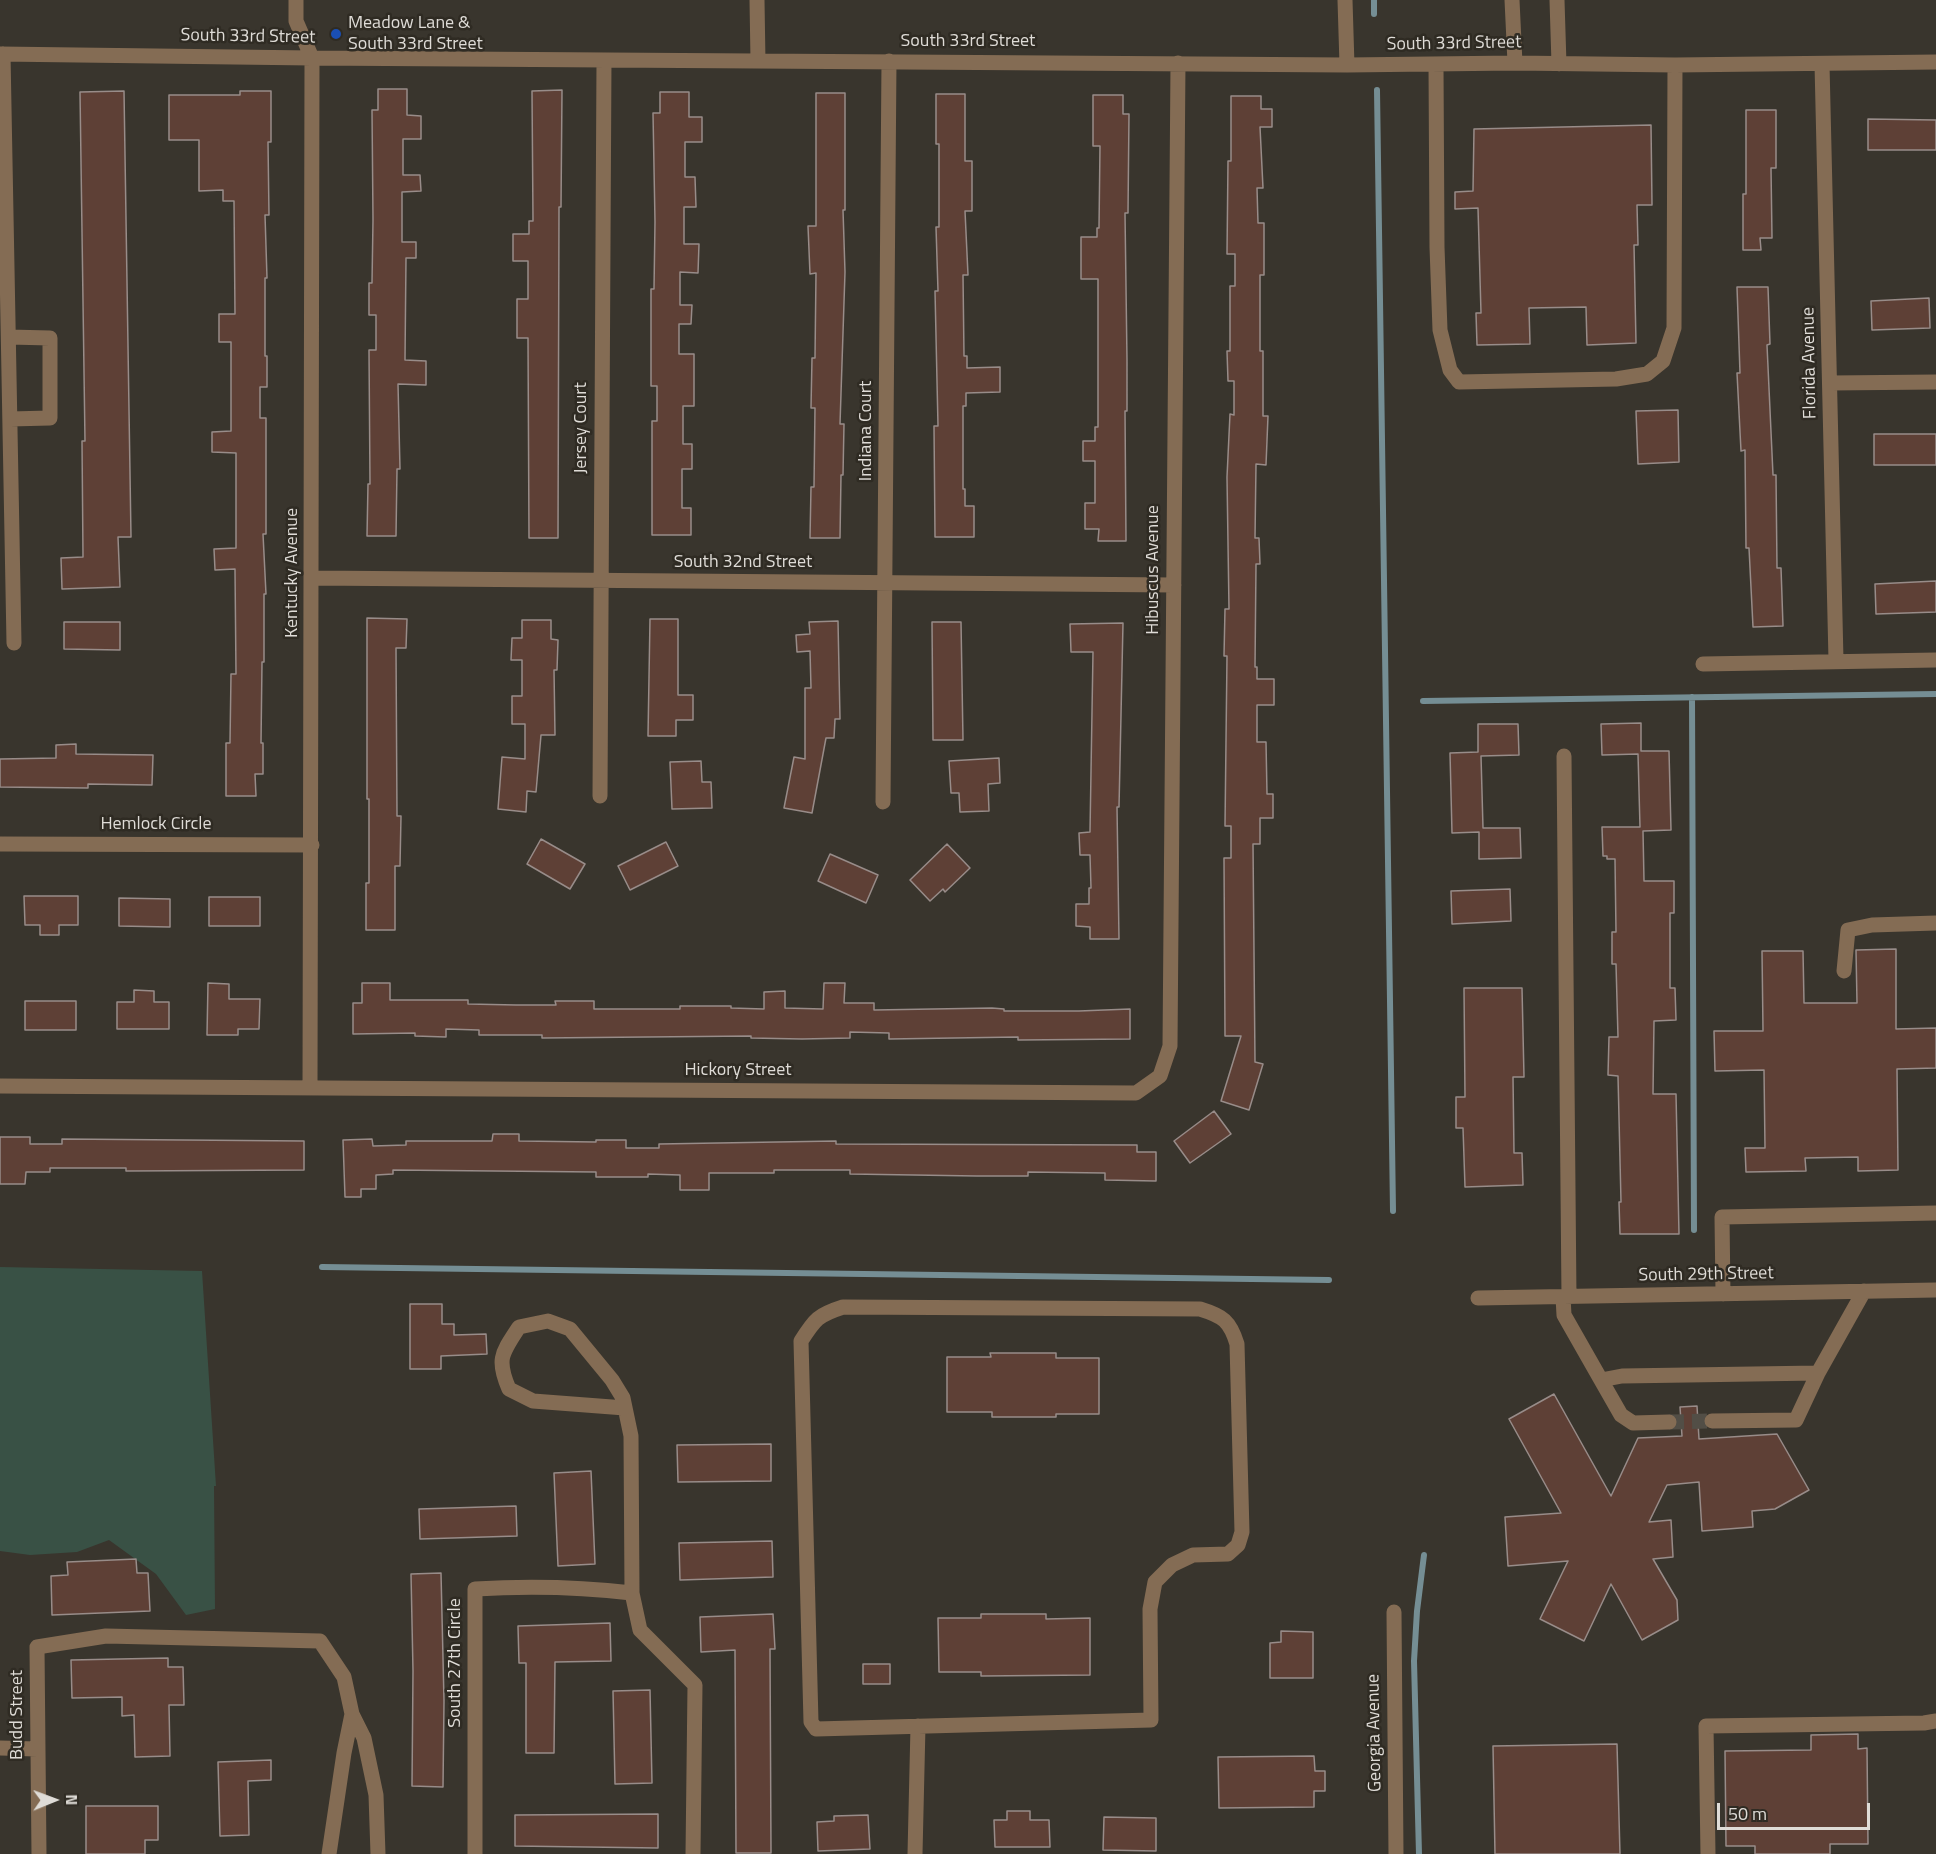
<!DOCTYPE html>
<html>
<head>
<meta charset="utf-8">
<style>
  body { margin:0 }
  #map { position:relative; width:1936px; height:1854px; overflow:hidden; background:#39352d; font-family:"Titillium Web",sans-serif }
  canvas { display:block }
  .north { position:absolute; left:24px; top:1770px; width:60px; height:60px; -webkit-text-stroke:4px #2f2b23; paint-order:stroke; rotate:89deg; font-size:16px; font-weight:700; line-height:24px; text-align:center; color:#dfdcd7 }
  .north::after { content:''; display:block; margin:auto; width:21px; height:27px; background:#dfdcd7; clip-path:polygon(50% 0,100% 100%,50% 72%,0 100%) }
  .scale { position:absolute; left:1717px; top:1803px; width:153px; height:27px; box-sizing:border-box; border:3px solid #dfdcd7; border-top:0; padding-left:8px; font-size:18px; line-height:21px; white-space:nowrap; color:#dfdcd7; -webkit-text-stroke:4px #2f2b23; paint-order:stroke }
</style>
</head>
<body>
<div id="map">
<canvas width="1936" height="1854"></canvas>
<div class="north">N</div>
<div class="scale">50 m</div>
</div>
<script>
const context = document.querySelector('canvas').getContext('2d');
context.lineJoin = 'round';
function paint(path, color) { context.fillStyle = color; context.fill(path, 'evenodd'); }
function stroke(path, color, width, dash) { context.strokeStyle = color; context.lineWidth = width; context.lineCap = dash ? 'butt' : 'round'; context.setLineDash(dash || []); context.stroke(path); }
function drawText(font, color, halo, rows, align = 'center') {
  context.font = font + ' "Titillium Web",sans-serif'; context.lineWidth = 5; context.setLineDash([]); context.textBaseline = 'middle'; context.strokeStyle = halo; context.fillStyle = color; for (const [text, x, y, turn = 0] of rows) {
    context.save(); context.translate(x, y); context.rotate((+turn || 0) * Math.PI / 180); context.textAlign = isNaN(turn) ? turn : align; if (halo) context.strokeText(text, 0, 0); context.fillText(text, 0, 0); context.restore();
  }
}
const green = new Path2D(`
  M0 1267 202 1271 216 1486H214L215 1609 186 1615 156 1574 109 1540 77 1552 30 1555 0 1551Z`);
const stream = new Path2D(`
  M1374 0V14
  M1377 90 1393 1211
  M1692 697 1694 1230
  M1423 701 1936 694
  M322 1267 1329 1280
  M1419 1854 1414 1661 1417 1611 1424 1555`);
const building = new Path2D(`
  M378 89H407V115L421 116V139H403V175H420L421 191 402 192V242H416V258H406L405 360 426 361V385L398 384 400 469H397L396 536H367L368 484H370L369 350H376V315H369V283H372L373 220 372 110H378Z
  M562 90 561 207H559L558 538H529L528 338H517V299H528V261H513V234H529V221H533L532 91Z
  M124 91 131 537H118L120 587 62 589 61 558 83 557 82 441H85L80 92Z
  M240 91H271V142H268L269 215H265L267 278H265V356H267V387H260V418H266V534H263L266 594H264V662H262L261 743H263V774H255L256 796H226V743H230L231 674H236L235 569 215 570 214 549 236 548V453L212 452V432L231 431V342H219V314H235L234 201H223V190L199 191V140H169V95H240Z
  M660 92H689V117H702V142H685V177H695L696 207H684V244H699L698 273 680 272V305H692L691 324H679V354H694V406H683V444H692V469H682V508H691V535H652V421H657V386H651V289H654L655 222 653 113H660Z
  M816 93H845V210H843L845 272 840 424H844L843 475H841L840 538H810L811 487H814L815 408H811L812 358H815L816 273 810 274 808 226H816Z
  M936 94H965V161H972V211H965L968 275H963L964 356H967V368L1000 367V392L966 393V406H963V489H965V506H974V537H935L934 426H938L935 291H938L936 227H939V144H936Z
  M1093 95H1123V114H1129L1128 213H1125L1127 360V411H1125L1126 541H1098L1099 529H1085V503H1095V461H1083V441H1095V427H1098V279H1081V237H1097V228H1099L1100 146H1093Z
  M1231 96H1261V109H1272V127H1260L1263 188H1257L1258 223H1264V275H1260V351H1263V416H1268L1266 465 1256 464 1255 538H1259L1260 564H1256L1255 667H1257V679H1274V705H1257V742H1266L1267 794H1273V818H1260V844H1253L1255 1062 1263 1064 1249 1110 1221 1101 1241 1036H1225L1224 858H1231V826H1225L1227 656H1224L1225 609H1229L1227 477 1230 414 1234 415V381H1228L1227 351H1230V286H1235V254H1227L1228 161H1231Z
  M1746 110H1776V168H1771L1772 238H1760L1761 250H1743V194H1746Z
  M1868 119 1936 120V150H1868Z
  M1651 125 1652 205H1637L1638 245H1634L1636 343 1587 345 1586 307 1529 308 1530 344 1477 345 1476 313H1481L1478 208 1455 209V192L1473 191 1474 129Z
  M1737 287H1768L1770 344 1767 345 1773 475H1776L1777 568H1781L1783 626 1753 627 1749 548H1746L1745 450 1741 451 1737 373H1740Z
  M1929 298 1930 328 1872 330 1871 301Z
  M1678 410 1679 462 1638 464 1636 411Z
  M1874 434H1936V465H1874Z
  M1936 581V612L1876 614 1875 584Z
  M367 618 407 619 406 648H396L397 816H401L400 866H395V930H366V883H369V799H367Z
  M650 619H678V695H693V720H676V736H648Z
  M522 620H551V639L558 640 557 670H554L555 735H541L536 792 527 791 526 812 498 809 502 757 525 759V724H512V696H522V660H511L512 638H522Z
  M838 621 840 719H835L834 738H826L812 813 784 808 794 757 805 759V688H811L810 651 797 652 796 635 810 634 809 622Z
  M64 622H120V650L64 649Z
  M932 622H961L963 740H933Z
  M1123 623 1119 807H1117L1119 939H1090V927L1076 926V904H1089V888H1091L1090 855H1080L1079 833 1090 832 1093 652H1071L1070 624Z
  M1641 723V751H1669L1671 830 1643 831 1644 881H1674V913H1670V988H1675L1676 1020 1654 1021 1653 1094H1676L1679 1234H1620L1619 1202H1621L1618 1076 1608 1075 1609 1037H1618L1616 964H1612V932H1616L1615 859H1607V856H1603L1602 827H1640L1638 754 1602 755 1601 724Z
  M1478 724H1518L1519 755 1481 756 1483 828H1520L1521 858 1479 859V832L1452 833 1450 753 1478 752Z
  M76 744V754L153 755 152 785 88 784V788L0 787V759L56 758V745Z
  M999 758 1000 783 988 784 989 811 960 812 959 793H951L949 761Z
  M701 761 702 782H711L712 808 672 809 670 762Z
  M541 839 585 864 570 889 527 864Z
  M666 842 678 866 630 890 618 866Z
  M947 844 970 868 945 892 943 889 930 901 910 880Z
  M830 854 878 875 866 903 818 881Z
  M1510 889 1511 921 1452 924 1451 891Z
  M24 896H78V925H59V935H40V925H25Z
  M209 897H260V926H209Z
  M119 898 170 899V927L119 926Z
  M1896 949V1029L1936 1028V1068L1897 1069 1898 1170 1858 1171V1157L1805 1158 1806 1171 1746 1172 1745 1148H1765L1764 1070 1715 1071 1714 1031H1763L1762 951H1803L1804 1003H1857L1856 950Z
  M208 983 229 984V999H260L259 1029H238V1035H207Z
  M362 983H390V1000H468V1004L516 1005H556L555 1001H594V1009H680V1006H731V1008L764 1009V992L785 991V1008L823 1009 824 983H845L844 1003H874V1010L992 1008 1004 1009V1011H1079L1130 1009V1039L1018 1040V1037L889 1039V1033L850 1032V1038L802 1039 751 1038V1036L542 1038V1035H479V1030L446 1029V1037L415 1036V1033L353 1034V1003H362Z
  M1464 988H1522L1524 1077H1513L1514 1153H1522L1523 1185 1465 1187 1463 1128H1456V1097H1465Z
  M134 990 154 991V1002H169V1029H117V1002H134Z
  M25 1001H76V1030H25Z
  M1214 1111 1231 1134 1190 1163 1174 1141Z
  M493 1134H519V1141L596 1142V1140H626V1148H659V1144L836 1141V1144L1137 1145V1152H1156V1181L1105 1180V1173L1028 1172V1176H977L850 1174V1170H774V1173H709V1190H680V1175L648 1174V1177H596V1172L393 1170V1174L376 1175V1189H361V1197H345L343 1140 372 1139 373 1146 406 1145V1141H492Z
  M0 1137H30V1144H62V1139L304 1141V1170L126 1171V1168H50V1172H26L25 1184H0Z
  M410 1304H442V1324H454V1335L486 1334 487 1354 441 1356V1369H410Z
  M990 1353H1056V1358H1099V1414H1056V1417H992V1412H947V1357H991Z
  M1554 1394 1611 1496 1638 1438 1682 1436 1680 1407 1697 1406 1699 1439 1777 1434 1809 1490 1775 1509 1752 1511 1753 1527 1702 1531 1699 1482 1667 1485 1649 1522 1671 1520 1673 1557 1653 1559 1677 1600 1678 1620 1642 1640 1611 1584 1584 1641 1540 1619 1568 1561 1508 1566 1505 1517 1561 1513 1509 1419Z
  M771 1444V1481L678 1482 677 1445Z
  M591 1471 595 1564 558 1566 554 1473Z
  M516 1506 517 1536 420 1539 419 1509Z
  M772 1541 773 1577 680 1580 679 1543Z
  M136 1559 137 1573H148L150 1611 52 1615 51 1576 68 1575 67 1562Z
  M441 1573 444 1701 443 1787 412 1786 413 1671 411 1574Z
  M773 1614 775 1649H770L771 1853H736L735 1650 701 1652 700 1617Z
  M981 1614H1046V1619L1090 1618V1675L981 1676V1672H939L938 1618H981Z
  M610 1623 611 1661 555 1662 554 1753H526V1663H519L518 1626Z
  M1281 1631 1313 1632V1678H1270V1643L1281 1642Z
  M168 1658V1667H183L184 1705H169L170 1756 135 1757 134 1715 122 1716V1697L72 1698 71 1660Z
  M863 1664H890V1684H863Z
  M650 1690 652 1783 615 1784 613 1691Z
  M1858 1734V1749L1867 1748 1868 1844H1830V1854H1755V1846H1726L1725 1751 1811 1750V1735Z
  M1617 1744 1620 1854H1495L1493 1746Z
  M1314 1756 1315 1771H1325V1791H1314V1807L1219 1808 1218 1757Z
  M271 1760V1780L248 1781 249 1835 220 1836 218 1762Z
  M86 1806H158V1840H145V1854H86Z
  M1007 1811H1030V1820H1049L1050 1847H995L994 1820H1007Z
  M658 1814V1848L515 1846V1815Z
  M868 1815 870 1849 818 1851 817 1822 834 1821V1816Z
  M1104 1817 1156 1818V1851L1103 1850Z`);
const minorTunnel = new Path2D(`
  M1669 1422 1712 1421`);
const minor = new Path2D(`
  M296 0V21L312 58 310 1088
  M757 0 758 61
  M1345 0 1347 65
  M1512 0 1515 63
  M1557 0 1559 64
  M0 54 312 58 1347 65 1515 63 1675 65 1936 62
  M3 54 14 643
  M1822 64 1836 660
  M1436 65 1437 247 1440 330 1450 370 1459 382 1616 379 1647 374 1663 361 1674 328 1675 65
  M9 337 50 338V418L10 419
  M1830 383 1936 382
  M313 578 1174 585
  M1703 664 1936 660
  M1564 756 1569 1297
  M600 796 604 60
  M883 802 889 61
  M0 844 312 845
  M1844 971 1848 930 1872 925 1936 923
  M0 1086 1136 1093 1160 1076 1170 1046 1178 63
  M1723 1294 1722 1217 1936 1213
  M1563 1297 1564 1315 1601 1380
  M1478 1298 1936 1290
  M843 1307 1200 1309C1223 1316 1230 1321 1237 1344L1242 1532 1238 1545 1228 1554 1193 1555 1172 1565 1155 1582 1150 1609 1151 1720 816 1729 811 1722 801 1341C815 1319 818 1315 843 1307Z
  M625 1408 533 1401 509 1389C496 1359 502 1353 519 1327L548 1321 570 1329 612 1380 623 1398 631 1436 632 1593
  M1712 1421 1796 1420 1818 1373 1864 1291
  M1669 1422 1633 1423 1621 1415 1601 1380 1622 1376 1818 1373
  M1394 1612 1396 1854
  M0 1748 37 1749
  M39 1854 37 1647 106 1636 320 1641 344 1677 352 1714 364 1738 376 1795 378 1854
  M329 1854 344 1753 352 1714
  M475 1854V1589C527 1586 580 1587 632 1593L640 1630 695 1685 693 1854
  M915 1854 918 1726
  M1708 1854 1706 1726 1924 1723 1936 1721`);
const markers = [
  [336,34,6,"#1a4fb4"]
];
const poiNames = [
  ["Meadow Lane &",348,24],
  ["South 33rd Street",348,45]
];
const streetNames = [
  ["South 33rd Street",248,37,1],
  ["South 33rd Street",968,42],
  ["South 33rd Street",1454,44,-1],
  ["Florida Avenue",1810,363,-91],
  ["Jersey Court",582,428,-90],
  ["Indiana Court",867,431,-90],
  ["South 32nd Street",743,563],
  ["Hibuscus Avenue",1154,570,-90],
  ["Kentucky Avenue",293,573,-90],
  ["Hemlock Circle",156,825],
  ["Hickory Street",738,1071],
  ["South 29th Street",1706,1275,-1],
  ["South 27th Circle",456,1663,-90],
  ["Budd Street",18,1715,-90],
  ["Georgia Avenue",1375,1733,-91]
];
paint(green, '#395145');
stroke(stream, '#758e94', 6);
paint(building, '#5e4036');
stroke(building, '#988c89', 1.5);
stroke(minorTunnel, '#524e46', 15, [15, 8]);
stroke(minor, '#846c54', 15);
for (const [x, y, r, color] of markers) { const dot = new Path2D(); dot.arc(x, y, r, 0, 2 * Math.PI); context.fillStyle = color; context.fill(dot); stroke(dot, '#2f2b23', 2); }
drawText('18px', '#dfdcd7', '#2f2b23', poiNames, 'left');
drawText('18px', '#dfdcd7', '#2f2b23', streetNames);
</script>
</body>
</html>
